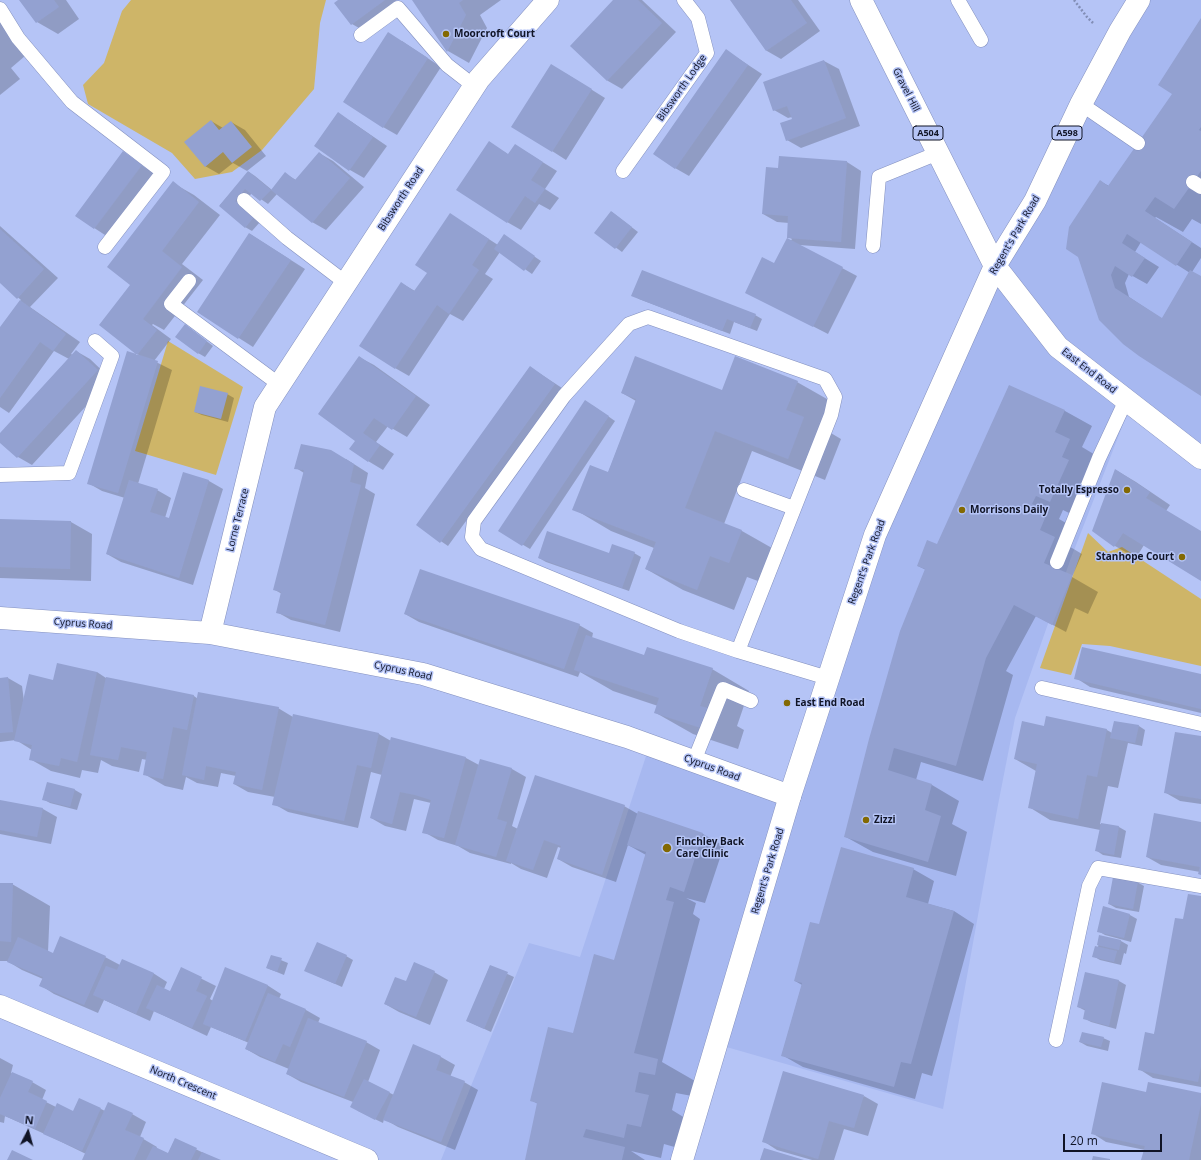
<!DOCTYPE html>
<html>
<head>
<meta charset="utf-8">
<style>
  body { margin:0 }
  #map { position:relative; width:1201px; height:1160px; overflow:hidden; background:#b5c4f6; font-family:"Open Sans",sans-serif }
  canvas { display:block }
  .north { position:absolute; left:8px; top:1112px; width:40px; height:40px; -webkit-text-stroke:3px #b5c4f6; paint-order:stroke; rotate:6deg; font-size:11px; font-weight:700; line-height:16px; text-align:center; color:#101426 }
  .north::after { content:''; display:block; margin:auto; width:14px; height:18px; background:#101426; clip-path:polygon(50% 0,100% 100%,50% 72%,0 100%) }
  .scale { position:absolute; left:1063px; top:1134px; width:99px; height:18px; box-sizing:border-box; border:2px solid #101426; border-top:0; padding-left:5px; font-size:12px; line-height:14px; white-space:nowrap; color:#101426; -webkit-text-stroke:3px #b5c4f6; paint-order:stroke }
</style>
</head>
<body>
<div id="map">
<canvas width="1201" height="1160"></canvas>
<div class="north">N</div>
<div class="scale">20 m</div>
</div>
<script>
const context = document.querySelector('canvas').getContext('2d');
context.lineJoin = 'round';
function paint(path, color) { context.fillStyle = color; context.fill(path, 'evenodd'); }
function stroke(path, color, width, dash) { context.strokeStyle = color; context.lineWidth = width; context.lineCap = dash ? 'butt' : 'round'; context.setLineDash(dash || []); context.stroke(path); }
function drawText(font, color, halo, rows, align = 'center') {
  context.font = font + ' "Open Sans",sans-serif'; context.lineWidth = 3; context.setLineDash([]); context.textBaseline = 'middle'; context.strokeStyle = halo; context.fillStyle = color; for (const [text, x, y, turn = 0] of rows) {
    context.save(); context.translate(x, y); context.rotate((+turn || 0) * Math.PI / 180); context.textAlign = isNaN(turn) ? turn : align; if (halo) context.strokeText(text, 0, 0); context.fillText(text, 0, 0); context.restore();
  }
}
const built = new Path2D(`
  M1139 0H1201V442L1194 453 1131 404 1071 558 1015 718 997 810 943 1109 716 1044 682 1160H441L529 943 580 957 649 747 787 795 875 533Z`);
const green = new Path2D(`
  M131 0H326L320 23 314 89 262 150 232 172 195 179 172 153 88 104 83 85 104 63 122 11Z
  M168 341 243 387 216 475 135 451Z
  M1088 533 1108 552 1122 547 1201 599V666L1110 646 1082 644 1071 675 1040 668Z`);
const shadow = new Path2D(`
  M21 0H66L79 19 58 34 37 22Z
  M340 0H397L359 28 352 24Z
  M413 0H501L480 15 487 28 469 63 448 51Z
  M615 0H642L676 32 622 89 608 81 571 46Z
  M731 0H798L820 31 781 59 767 51Z
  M0 12 16 32 9 37 25 56 11 68 20 79 0 95Z
  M1201 20V224L1192 219 1183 232 1156 217 1155 218 1201 248V258L1192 272 1201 277V395L1100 320V181L1109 186 1173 94ZM1141 242 1190 273 1162 319 1129 297 1125 283 1129 274 1147 284 1159 267 1135 252Z
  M402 41 441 67 397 135 383 127Z
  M727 51 762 74 689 176 675 168Z
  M824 61 839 69 860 126 801 148 787 140 793 120 792 117 788 118 774 110 764 83Z
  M565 73 605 98 566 160 552 151Z
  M338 114 352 122 387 146 364 178 350 170 316 146Z
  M211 121 223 128 231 122 245 130 266 156 247 171 233 163 219 174 205 166Z
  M515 145 557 171 545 189 559 198 550 210 539 204 521 230 507 222 503 151 509 155Z
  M123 153 155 174 108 237 76 216Z
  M319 153 333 161 364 187 326 230 312 222 277 194 268 204 252 193 241 205 260 222 252 231 245 227 220 205 249 172 255 176 272 190 286 174 296 180Z
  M780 157 847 162 861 171 855 249 799 245 857 276 828 334 746 292 774 264 792 239 788 237 789 223 777 222 763 214 779 169Z
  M173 183 194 195 220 215 182 264 203 280 164 330 153 324 152 325 171 339 154 361 172 370 138 484 157 490 171 498 165 518 169 519 184 473 209 481 223 489 193 585 121 562 107 554 125 498 102 491 88 483 140 356 100 325 132 284Z
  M612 212 638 232 622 252 596 233Z
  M464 223 498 245 510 240 541 261 532 274 500 252 485 274 493 279 463 321 450 314 409 376 395 368 401 283 415 291Z
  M0 226 58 278 30 307 80 342 71 354 73 355 76 351 90 359 111 379 32 465 18 457 0 441V434L69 359 54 351 9 413 0 407V329L21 300 0 282Z
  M250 234 305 269 253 347 198 312Z
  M633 295 755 315 762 319 757 331 734 322 730 334 639 299Z
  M192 330 213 346 205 357 198 353Z
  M359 357 374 365 430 405 407 437 388 426 376 442 394 454 383 470 368 461 351 449 357 440Z
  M530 367 562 388 448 546 417 525Z
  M797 382 834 403 824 429 841 439 825 480 752 451 724 524 742 531 779 552 766 584 747 577 734 610 683 590 646 569 654 548 611 531 574 509 608 473 636 401 622 393 723 391Z
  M1009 386 1065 411 1092 426 1082 447 1097 456 1077 517 1063 510 1059 519 1075 528 1067 545 1082 554 1072 577 1098 592 1088 614 1075 608 1066 632 1036 616 1006 671 1013 675 983 781 921 762 916 780 932 785 959 801 952 824 967 832 956 876 873 852 846 837 926 570 918 566 946 550Z
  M227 394 234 398 228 422 202 415 195 412Z
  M592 405 615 421 530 549 500 531Z
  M346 459 368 473 365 488 375 494 340 632 291 620 277 612 282 594 275 590 304 473 296 468Z
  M1116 470 1136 482 1170 505 1166 511 1201 532V579L1144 545 1136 558 1115 546 1093 530Z
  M0 520 71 522 92 534 91 581 0 578Z
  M634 553 641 557 629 591 546 562 539 558Z
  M405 614 579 625 593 633 592 638 645 656 712 669 749 691 737 726 744 730 738 749 693 734 656 713 658 706 613 691 580 672 578 677 419 622Z
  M97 672 106 678 194 696 198 699 278 708 293 717V715L379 734 391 741 466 758 479 765 512 769 526 777 512 826 518 829 624 806 638 814 639 812 703 834 724 846 705 903 686 898 696 903 693 914 700 919 662 1062 695 1081 692 1096 676 1093 672 1110 685 1118 678 1148 664 1144 661 1158 631 1151 645 1160H526L538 1104 531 1100 578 1035 615 961 646 855 628 845 616 882 572 867 558 859 561 848 558 847 547 878 521 869 511 863V864L470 853 458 846 438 840 424 832 431 803 414 799 406 831 385 826 371 818 382 775 371 772 358 828 288 812 274 804 275 797 248 792 234 784 236 776 221 773 218 787 197 783 186 777 183 790 165 786 144 774 147 760 142 759 139 772 112 766 101 760 98 773 82 770 80 778 51 771 30 759 32 750 16 740 0 742V679L8 678 22 686 24 701 54 681Z
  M1201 675V713L1090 687 1076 678Z
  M1047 717 1107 730 1112 733 1139 726 1145 730 1142 746 1128 743 1118 788 1108 786 1100 824 1119 827 1126 831 1121 858 1103 855 1097 851 1100 830 1050 820 1029 807 1036 771 1015 759 1044 727Z
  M1201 737V804L1180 801 1166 793Z
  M48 783 75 790 82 794 77 810 50 803 43 799Z
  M0 801 43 809 57 817 51 844 0 834Z
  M1201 823V875L1200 872 1161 865 1147 857Z
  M913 869 934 881 928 904 954 911 974 924 932 1076 922 1073 915 1099 803 1067 782 1055 802 985 795 981 820 926Z
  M1137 882 1144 886 1139 912 1116 908 1109 904Z
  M0 884H12L50 906 48 952 53 954 105 957 120 965 153 973 167 982 164 989 171 993 182 969 216 986 210 999 213 1001 267 985 281 994 279 999 306 1010 320 1018 318 1023 366 1042 380 1050 368 1082 394 1095 413 1046 441 1057 455 1065 450 1077 464 1082 478 1090 455 1150 398 1127 384 1119 383 1123 358 1111 353 1102 301 1082 287 1074 289 1069 260 1057 246 1049 249 1043 211 1027 207 1036 154 1011 150 1021 104 1000 98 1013 54 994 40 985 43 979 22 970 7 961H0Z
  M1201 897V1087L1153 1078 1139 1069 1154 1035 1184 920Z
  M1103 908 1130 915 1137 919 1131 942 1105 935 1098 931Z
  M1100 936 1121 941 1128 945 1126 954 1124 953 1121 965 1100 960 1093 956 1098 947Z
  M271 956 288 963 284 975 267 968Z
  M346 956 353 960 342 987 306 971Z
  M490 966 514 977 491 1032 467 1021Z
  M434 972 448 980 430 1025 399 1012 385 1004 407 983Z
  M1086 974 1119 981 1126 985 1116 1029 1091 1022 1084 1018 1086 1011 1078 1007Z
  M1103 1038 1110 1041 1108 1051 1087 1046 1080 1042Z
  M0 1058 13 1065 11 1073 32 1082 46 1090 42 1100 56 1107 74 1112 101 1109 105 1111 132 1114 146 1122 140 1137 157 1147 156 1149 168 1154 175 1139 218 1160H83L86 1154 49 1136 5 1116 4 1123 0 1122Z
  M1147 1093 1201 1094V1160H1142L1145 1150 1106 1142 1092 1133Z
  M864 1096 878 1104 868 1136 844 1129 834 1160H812L777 1150 763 1141Z`);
const building = new Path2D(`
  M19 0H54L59 7 36 23Z
  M338 0H385L351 25 334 3Z
  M412 0H463L459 3 466 15 447 52Z
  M613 0H638L662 23 607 81 570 46Z
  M730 0H791L807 23 766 51Z
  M1201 18V127L1199 130 1201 131V171L1174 209 1155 197 1145 211 1192 242 1176 266 1127 234 1122 243 1145 258 1132 277 1115 266 1111 275 1115 288 1162 318 1190 270 1201 276V396L1139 356 1123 344 1099 320 1078 257 1066 249 1069 227 1100 180 1108 186 1172 94 1158 85Z
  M388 32 428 58 383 128 343 102Z
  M726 49 748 65 675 169 653 154Z
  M824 60 846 118 786 141 780 123 792 119 787 106 773 111 763 82Z
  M551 64 592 89 552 152 511 127Z
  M338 112 373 137 349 171 314 146Z
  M211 120 219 130 231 121 252 147 232 163 223 152 205 167 184 142Z
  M489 141 508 154 515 144 543 162 531 180 545 189 535 203 525 196 507 223 456 190Z
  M123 151 142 165 94 229 75 216Z
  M319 152 350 178 312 223 271 190 260 201 245 189 235 201 254 217 245 228 219 206 248 171 271 190 285 172 295 180Z
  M779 156 847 161 841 242 787 238 843 267 813 327 745 293 762 257 774 263 787 238 788 216 762 214 766 167 778 168Z
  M173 181 199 202 162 251 182 267 143 319 157 330 137 355 99 325 130 285 107 267Z
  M611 211 632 227 615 249 594 233Z
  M450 213 489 239 472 265 479 270 449 314 437 305 395 369 359 346 401 282 414 291 427 273 415 265Z
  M0 229 44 269 17 299 0 283Z
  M249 233 291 260 238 339 197 312Z
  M504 234 535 256 524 271 494 249Z
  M642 270 756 314 750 328 727 319 722 331 631 296Z
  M20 300 66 334 53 351 40 342 0 398V327Z
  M185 324 207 341 198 354 175 337Z
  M76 350 98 370 17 458 0 443V433Z
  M127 351 158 361 118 493 87 484Z
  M359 356 416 396 392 430 374 418 363 433 380 445 368 462 349 449 355 441 318 414Z
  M635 356 722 390 735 356 798 381 786 410 804 417 788 459 715 431 685 508 742 530 729 563 710 556 697 590 645 569 656 542 572 510 590 465 608 472 636 399 621 393Z
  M530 366 555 384 440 543 416 525Z
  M1009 385 1065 410 1055 432 1070 439 1062 457 1069 460 1050 502 1036 496 1032 504 1048 511 1040 530 1055 537 1044 563 1072 575 1052 625 1014 605 986 658 956 766 894 748 888 770 932 784 925 810 941 816 928 862 844 837 869 739 900 631 925 569 917 566 927 540 937 544Z
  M200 386 228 393 221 419 194 412Z
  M585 400 609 416 522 546 498 531Z
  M301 444 331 450 354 464 350 482 361 485 325 625 276 613 281 592 273 590 304 470 294 469Z
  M1115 469 1150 492 1146 498 1201 531V581L1123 533 1114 547 1092 531Z
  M183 472 209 480 179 578 106 554 129 480 158 489 150 512 169 518Z
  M0 519 71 521 70 569 0 567Z
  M547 531 609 553 612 544 635 552 622 588 538 558Z
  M420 569 580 624 564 669 404 614Z
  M586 635 644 655 647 647 713 668 700 706 708 708 701 728 654 713 659 698 574 670Z
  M1082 647 1201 674V709L1074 679Z
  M57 663 97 672 77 762 61 758 59 766 29 760 32 745 14 741 29 674 53 680Z
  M8 677 13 732 0 733V678Z
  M106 677 194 695 187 730 173 727 163 779 143 775 147 752 121 747 118 760 90 755Z
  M198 692 279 707 262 790 233 784 236 772 206 766 204 780 182 775Z
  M293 714 379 733 371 768 357 765 344 821 272 805Z
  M1046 716 1107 729 1097 777 1087 775 1078 819 1028 808 1037 764 1014 759 1022 721 1044 726Z
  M1114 721 1139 725 1135 743 1110 738Z
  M1175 732 1201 736V799L1164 793Z
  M391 737 466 757 444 838 422 833 431 800 415 795 400 792 392 824 370 818Z
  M480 759 512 768 497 819 507 822 496 857 455 845Z
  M535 775 625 805 602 875 557 859 561 846 544 840 533 870 506 861Z
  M47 782 75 789 70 807 42 800Z
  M0 800 43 808 37 837 0 830Z
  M638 811 703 833 684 892 670 887 666 900 674 902 634 1053 658 1059 655 1075 639 1072 635 1092 649 1095 641 1127 627 1124 624 1138 586 1129 583 1137 625 1147 622 1160H525L537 1103 530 1101 548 1027 573 1033 594 954 614 960 646 852 627 845Z
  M1154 813 1201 822V875L1198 874 1200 867 1146 857Z
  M1101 823 1119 826 1114 855 1095 851Z
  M841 847 914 868 906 897 954 911 911 1064 901 1062 894 1087 781 1056 802 983 794 981 810 922 819 924Z
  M1113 877 1138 881 1133 909 1108 904Z
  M0 883H13L11 942 0 941Z
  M1188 894 1201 896V1066L1198 1082 1138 1070 1145 1032 1154 1034 1175 918 1183 919Z
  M1103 906 1130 914 1124 938 1097 932Z
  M1099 935 1121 940 1119 950 1097 945Z
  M60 936 106 956 84 1005 39 986 43 977 7 962 18 937 53 953Z
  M317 942 347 955 335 984 304 971Z
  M1095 946 1117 951 1114 962 1092 957Z
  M271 955 282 958 277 972 266 968Z
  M122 959 154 973 136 1014 93 995 106 966 117 970Z
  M414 962 435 971 416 1017 384 1004 395 977 406 981Z
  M490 965 508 972 484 1029 466 1021Z
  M181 967 202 977 196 991 207 996 192 1028 146 1008 157 985 170 991Z
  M225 967 268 985 245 1041 203 1024Z
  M1085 972 1119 980 1109 1026 1083 1019 1085 1009 1077 1007Z
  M268 993 306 1009 290 1047 283 1044 275 1062 245 1049Z
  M308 1018 367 1041 344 1097 286 1074Z
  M1082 1032 1104 1037 1101 1047 1079 1042Z
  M413 1044 441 1056 436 1070 465 1081 441 1142 383 1120Z
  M783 1071 864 1095 854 1128 829 1121 818 1159 762 1142Z
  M12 1072 33 1081 28 1092 47 1101 35 1129 0 1114V1098Z
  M364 1079 390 1092 375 1120 350 1107Z
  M1102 1082 1146 1092 1148 1082 1201 1093V1104L1189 1160H1141L1145 1146 1091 1134Z
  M79 1098 101 1108 82 1151 43 1134 57 1103 73 1111Z
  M108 1102 133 1113 125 1130 144 1138 134 1160H82Z
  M175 1138 197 1148 191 1160H146L153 1146 168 1153Z
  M764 1148 804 1160H760Z
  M12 1150 33 1160H7Z
  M202 1152 221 1160H198Z
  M1093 1156 1110 1159V1160H1092Z`);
const path = new Path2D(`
  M1074 0 1087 17 1093 23`);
const service = new Path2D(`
  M958 0 981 40
  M0 9 18 38 72 102 163 172 105 247
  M361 35 398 8 447 65 474 86
  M1081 104 1138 143
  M623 171 707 53 698 18 684 0
  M1193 182 1201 187
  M244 200 287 238 346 283
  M873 246 879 177 938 153
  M189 281 171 304 280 385
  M0 475 69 473 112 356 95 341
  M744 490 794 508
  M1057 562 1099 458 1126 400
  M738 651 831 415 835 397 825 379 648 317 629 324 564 396 474 521 472 537 481 549 679 631 738 651 828 678
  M1042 688 1201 724
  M694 761 723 689 751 701
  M1056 1040 1089 886 1098 868 1201 886`);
const minor = new Path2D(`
  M0 618 210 633 423 674 627 737 790 796
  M210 633 265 407 479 79 548 0
  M0 1006 367 1160`);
const primary = new Path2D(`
  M861 0 995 266 1058 347 1201 458
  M682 1160 790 796 875 535 995 266 1035 201 1081 104 1120 31 1139 0`);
const markers = [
  [446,34,4,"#836902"],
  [1127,490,4,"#836902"],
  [962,510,4,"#836902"],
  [1182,557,4,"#836902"],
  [787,703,4,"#836902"],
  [866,820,4,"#836902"],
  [667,848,5,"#836902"]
];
const shields = [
  [928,133,30],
  [1067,133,30]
];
const shieldNames = [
  ["A504",928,133],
  ["A598",1067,133]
];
const poiNames = [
  ["Moorcroft Court",454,34],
  ["Totally Espresso",1119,490,"right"],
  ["Morrisons Daily",970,510],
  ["Stanhope Court",1174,557,"right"],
  ["East End Road",795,703],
  ["Zizzi",874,820],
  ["Finchley Back",676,842],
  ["Care Clinic",676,854]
];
const streetNames = [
  ["Bibsworth Lodge",682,88,-55],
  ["Gravel Hill",906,90,63],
  ["Bibsworth Road",401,199,-57],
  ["Regent's Park Road",1015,235,-60],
  ["East End Road",1089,371,38],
  ["Lorne Terrace",238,520,-76],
  ["Regent's Park Road",867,562,-70],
  ["Cyprus Road",83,624,4],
  ["Cyprus Road",403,671,12],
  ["Cyprus Road",712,768,20],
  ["Regent's Park Road",768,871,-73],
  ["North Crescent",183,1083,23]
];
paint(built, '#a7b8f0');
paint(green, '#ceb568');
paint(shadow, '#0003');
paint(building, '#93a1d1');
stroke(service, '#8390bf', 15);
stroke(minor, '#8390bf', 23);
stroke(primary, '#8390bf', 23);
stroke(path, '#828eb6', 2.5, [2, 2]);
stroke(service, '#fff', 14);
stroke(minor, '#fff', 22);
stroke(primary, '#fff', 22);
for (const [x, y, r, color] of markers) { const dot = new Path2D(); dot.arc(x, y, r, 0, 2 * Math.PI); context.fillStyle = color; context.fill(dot); stroke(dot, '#b5c4f6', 1.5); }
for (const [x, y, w] of shields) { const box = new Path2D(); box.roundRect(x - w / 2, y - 7, w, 14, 3); context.fillStyle = '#b5c4f6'; context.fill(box); stroke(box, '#101426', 1); }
drawText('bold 9px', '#101426', null, shieldNames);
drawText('bold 10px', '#101426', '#b5c4f6', poiNames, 'left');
drawText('10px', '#101426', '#b5c4f6', streetNames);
</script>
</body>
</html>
